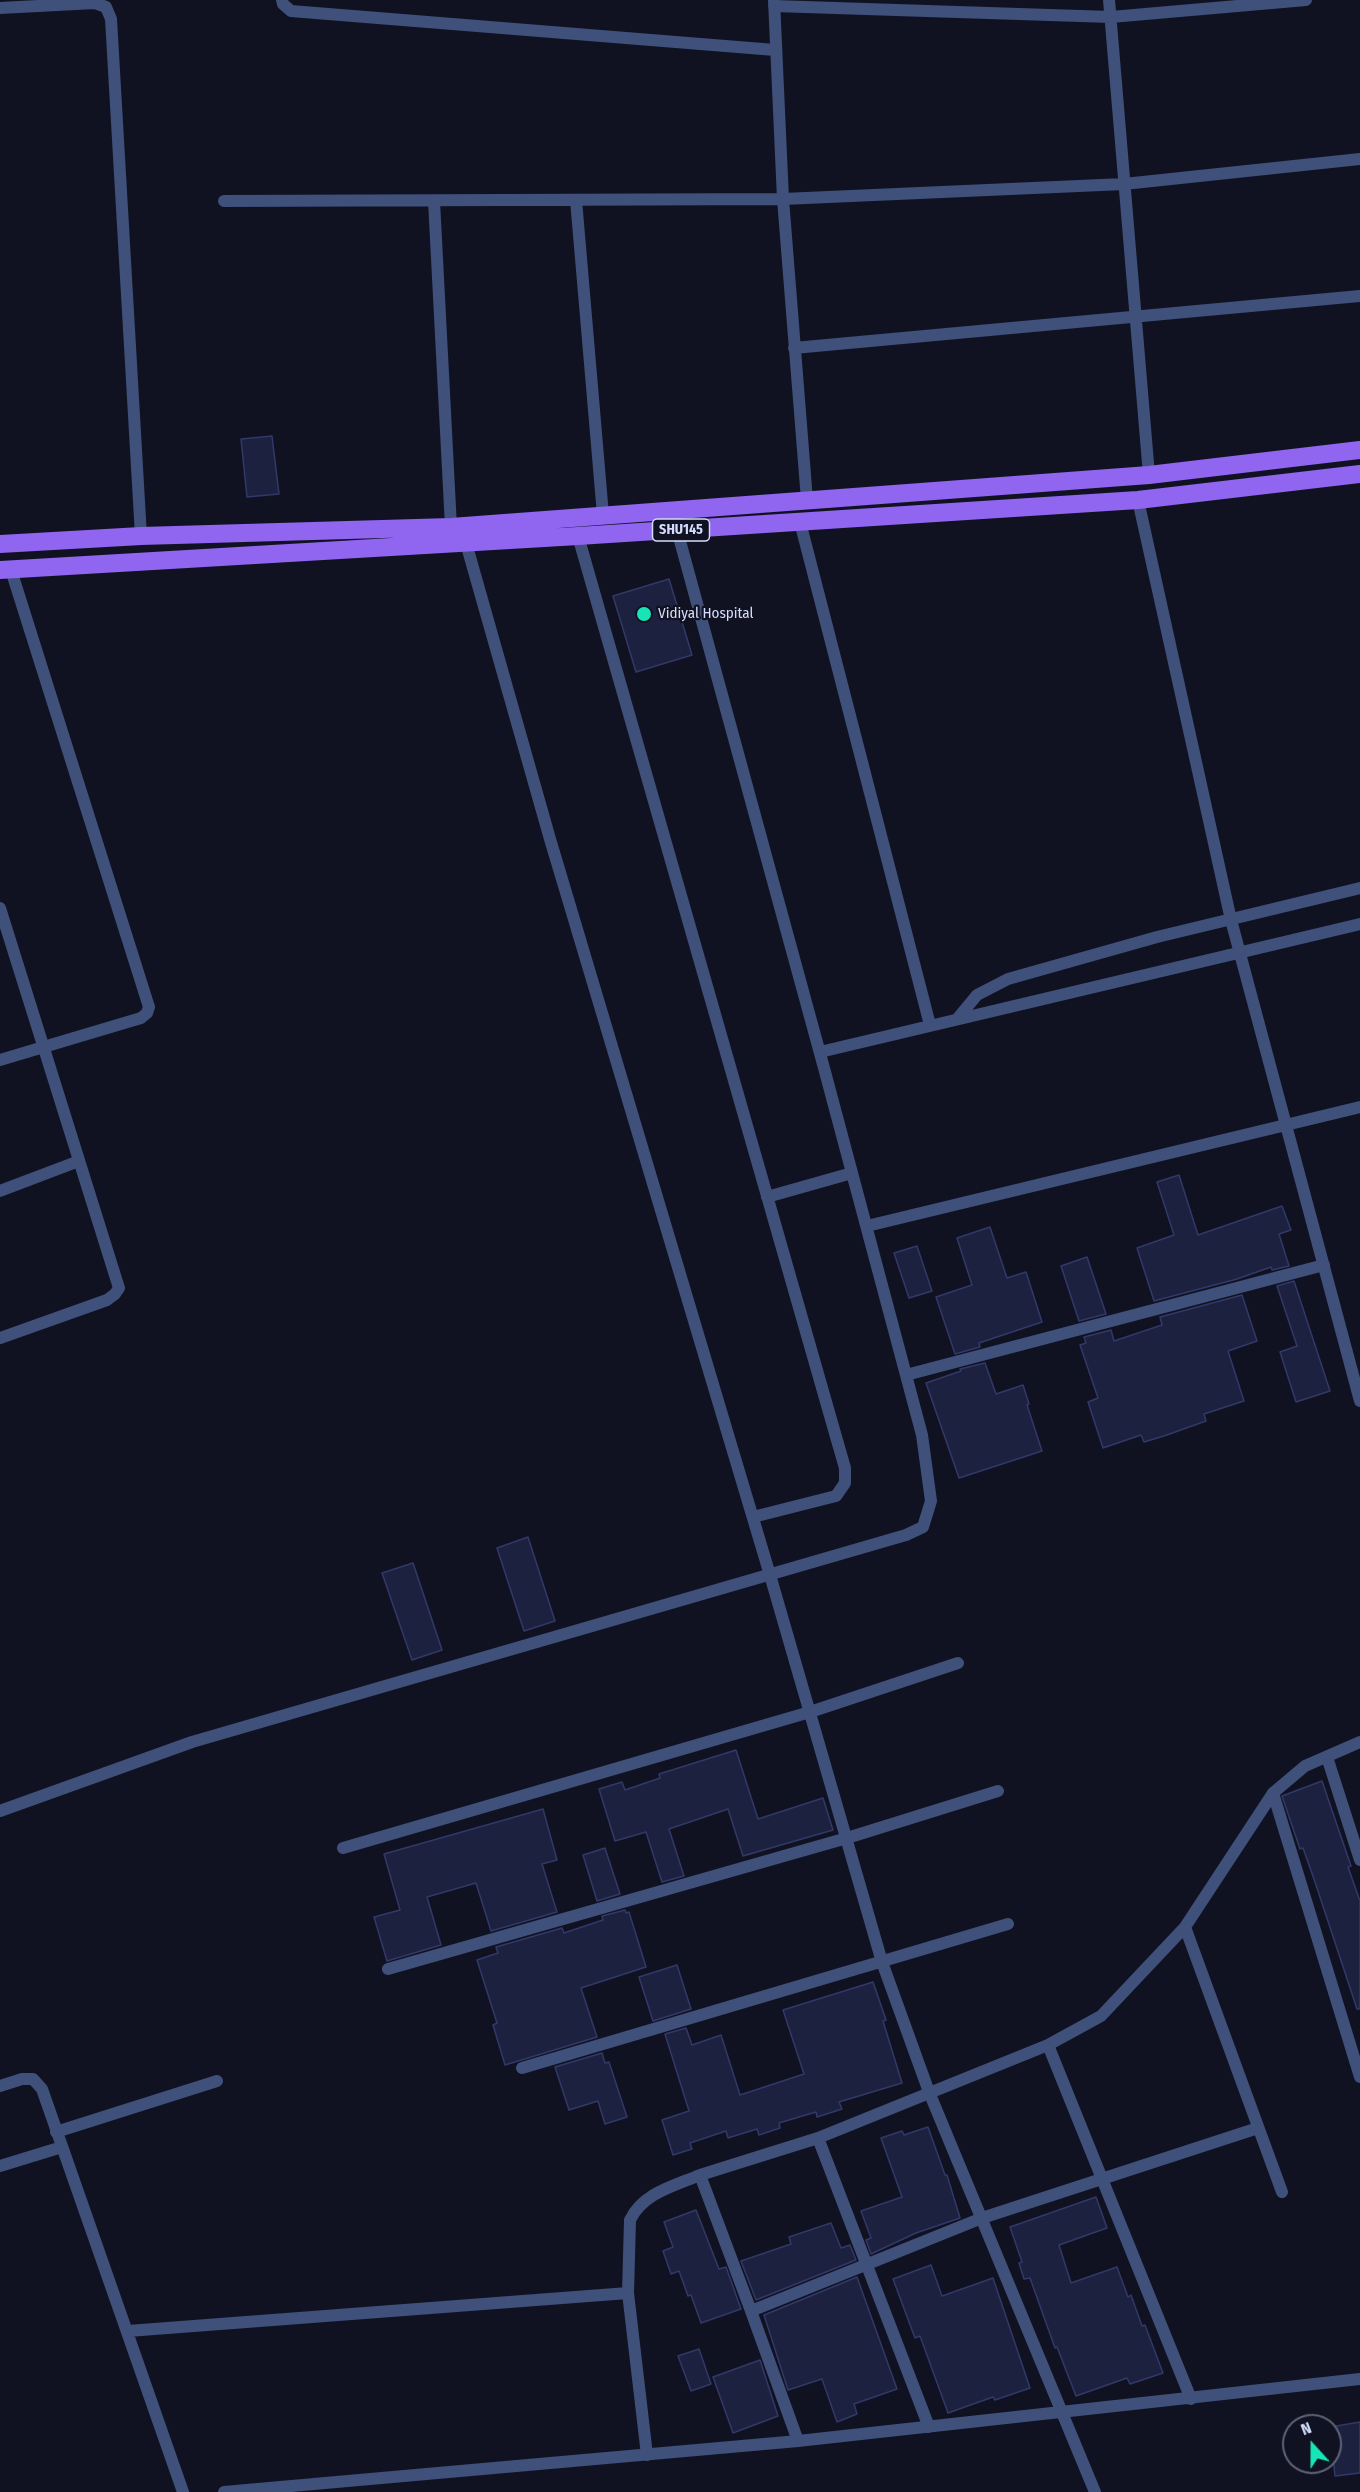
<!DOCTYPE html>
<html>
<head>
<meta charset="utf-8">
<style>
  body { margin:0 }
  #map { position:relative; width:1360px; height:2492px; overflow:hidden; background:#101221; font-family:"Fira Sans Condensed",sans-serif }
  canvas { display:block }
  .north { position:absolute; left:1282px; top:2414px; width:60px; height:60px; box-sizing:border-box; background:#101221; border:2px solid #5e6378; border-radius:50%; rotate:339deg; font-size:16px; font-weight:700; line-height:24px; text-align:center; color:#d4dcfb }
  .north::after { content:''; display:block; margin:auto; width:21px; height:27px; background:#17e4b7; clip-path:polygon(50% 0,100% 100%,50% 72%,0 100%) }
</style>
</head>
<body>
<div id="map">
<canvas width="1360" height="2492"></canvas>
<div class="north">N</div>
</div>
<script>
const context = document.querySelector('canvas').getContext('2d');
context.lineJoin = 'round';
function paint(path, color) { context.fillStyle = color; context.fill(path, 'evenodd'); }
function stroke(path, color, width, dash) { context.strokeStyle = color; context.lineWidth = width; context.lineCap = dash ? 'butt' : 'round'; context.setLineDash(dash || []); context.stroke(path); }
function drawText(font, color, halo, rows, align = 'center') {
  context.font = font + ' "Fira Sans Condensed",sans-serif'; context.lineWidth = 4.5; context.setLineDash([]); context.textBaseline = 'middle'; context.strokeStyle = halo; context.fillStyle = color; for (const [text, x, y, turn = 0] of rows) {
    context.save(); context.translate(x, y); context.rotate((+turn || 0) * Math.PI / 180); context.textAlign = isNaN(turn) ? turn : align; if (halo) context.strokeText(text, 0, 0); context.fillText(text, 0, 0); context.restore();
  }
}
const building = new Path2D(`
  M272 436 279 494 247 497 241 439Z
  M669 579 692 655 636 672 613 596Z
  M1179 1175 1198 1235 1282 1206 1291 1230 1279 1234 1289 1266 1272 1270 1271 1267 1237 1279 1154 1301 1137 1248 1174 1235 1157 1182Z
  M990 1227 1007 1278 1026 1272 1042 1322 979 1343 980 1347 955 1354 936 1297 972 1285 957 1238Z
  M917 1246 932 1291 909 1298 894 1253Z
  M1087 1257 1106 1314 1079 1321 1061 1266Z
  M1294 1281 1330 1391 1296 1402 1280 1352 1297 1346 1277 1286Z
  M1242 1295 1257 1341 1228 1351 1244 1401 1204 1414 1206 1421 1164 1436 1144 1442 1141 1435 1103 1448 1088 1402 1098 1398 1080 1345 1086 1343 1084 1337 1111 1330 1114 1341 1162 1325 1160 1317Z
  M985 1363 996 1394 1023 1385 1029 1404 1027 1405 1042 1451 959 1478 926 1383 961 1371 960 1369Z
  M528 1537 555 1621 524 1631 497 1548Z
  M413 1563 442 1650 412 1660 382 1573Z
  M736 1750 758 1819 823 1798 833 1830 743 1856 728 1809 669 1829 684 1876 662 1882 646 1832 615 1841 599 1789 622 1782 625 1790 660 1778 659 1774Z
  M1322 1781 1351 1866 1348 1867 1360 1901V2009H1357L1315 1882 1303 1848 1300 1849 1282 1796Z
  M543 1809 557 1860 542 1864 557 1912 491 1931 476 1883 427 1897 441 1945 387 1961 374 1917 400 1910 384 1854Z
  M605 1848 620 1894 597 1901 583 1855Z
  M625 1910 626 1913 629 1912 646 1967 581 1988 597 2037 505 2065 493 2025 497 2023 477 1960 498 1953 496 1947 562 1928 564 1933 603 1920 602 1916Z
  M677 1965 691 2009 653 2021 639 1977Z
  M873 1982 886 2020 883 2021 902 2083 839 2102 842 2109 817 2117 816 2112 779 2123 780 2128 759 2135 757 2129 728 2138 726 2131 690 2143 692 2149 673 2155 662 2120 689 2111 665 2034 686 2028 692 2045 721 2035 740 2095 804 2074 783 2010Z
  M602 2053 605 2063 609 2062 627 2117 605 2124 598 2101 569 2110 555 2067Z
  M928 2127 945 2175H947L960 2218 916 2233 871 2254 866 2240 871 2238 861 2211 902 2197 881 2138 902 2131 904 2135Z
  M1096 2197 1107 2228 1059 2245 1071 2283 1117 2267 1128 2297 1131 2295 1142 2326 1145 2325 1163 2373 1130 2384 1127 2378 1076 2396 1057 2347 1055 2348 1030 2278 1024 2279 1019 2263 1022 2262 1010 2227Z
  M696 2210 719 2269 726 2267 741 2309 701 2323 691 2295 688 2296 679 2271 671 2274 663 2251 673 2247 664 2222Z
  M831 2223 841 2248 850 2245 856 2260 756 2300 741 2261 791 2244 789 2237Z
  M931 2265 942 2296 993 2278 1030 2388 995 2400 993 2397 948 2413 920 2336 915 2338 893 2279Z
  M857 2277 897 2389 854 2404 857 2414 837 2422 822 2379 788 2390 764 2315Z
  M699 2349 711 2384 691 2391 678 2356Z
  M760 2360 778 2416 733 2433 713 2377Z
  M1360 2422V2473L1335 2476 1330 2427Z`);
const minor = new Path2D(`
  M282 0 283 4 291 11 775 50
  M774 0 783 199 807 500
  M1109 0 1149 475
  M774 6 1111 17 1306 0
  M0 8 95 3 106 7 111 19 141 536
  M576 200 603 515
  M224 201 783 199 1124 184 1360 159
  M434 201 451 527
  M794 348 1360 296
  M1138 500 1231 920 1360 1401
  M800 522 930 1025
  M578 536 845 1468V1483L836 1496 753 1517
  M466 543 550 839 770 1575 882 1962 929 2092 1095 2492
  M0 908 119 1288 115 1294 107 1300 0 1338
  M958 1018 977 995 1008 979 1157 937 1360 888
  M820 1052 1360 924
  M0 1060 141 1018 147 1013 149 1007 11 570
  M0 1191 79 1161
  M767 1197 852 1173
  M867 1226 1360 1107
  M906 1375 1324 1265
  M1327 1757 1360 1860
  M1273 1793 1360 2077
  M0 1811 192 1742 906 1535 923 1527 931 1501 922 1435 824 1068 677 530
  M343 1848 810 1712 958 1663
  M1185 1927 1282 2192
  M388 1969 847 1838 998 1791
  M1048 2045 1191 2399
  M522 2068 1008 1924
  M0 2086 22 2079H33L42 2089 183 2492
  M56 2132 217 2081
  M818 2138 929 2427
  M0 2166 62 2147
  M751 2311 700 2175 818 2138 1048 2045 1101 2016 1185 1927 1273 1793 1305 1766 1360 1742
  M128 2331 628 2293
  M798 2441 751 2311 982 2218 1258 2128
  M647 2455 628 2293 630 2220C643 2193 674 2186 700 2175
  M224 2492 798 2441 1360 2379`);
const primary = new Path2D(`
  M0 544 141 536 451 527 1149 475 1360 450
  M0 570 578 536 1138 500 1360 474`);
const markers = [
  [644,614,8,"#17e4b7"]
];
const shields = [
  [681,530,57]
];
const shieldNames = [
  ["SHU145",681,530]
];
const poiNames = [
  ["Vidiyal Hospital",658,614]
];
paint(building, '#1d2140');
stroke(building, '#323969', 1.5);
stroke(minor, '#3f507b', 12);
stroke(primary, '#9065f0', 18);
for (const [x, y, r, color] of markers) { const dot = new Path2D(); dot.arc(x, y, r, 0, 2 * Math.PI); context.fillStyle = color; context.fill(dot); stroke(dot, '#101221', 2); }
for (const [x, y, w] of shields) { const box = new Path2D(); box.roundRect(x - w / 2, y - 11, w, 22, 4.5); context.fillStyle = '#101221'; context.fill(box); stroke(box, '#d4dcfb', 1.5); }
drawText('bold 14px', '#d4dcfb', null, shieldNames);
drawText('15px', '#d4dcfb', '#101221', poiNames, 'left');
</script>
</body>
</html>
